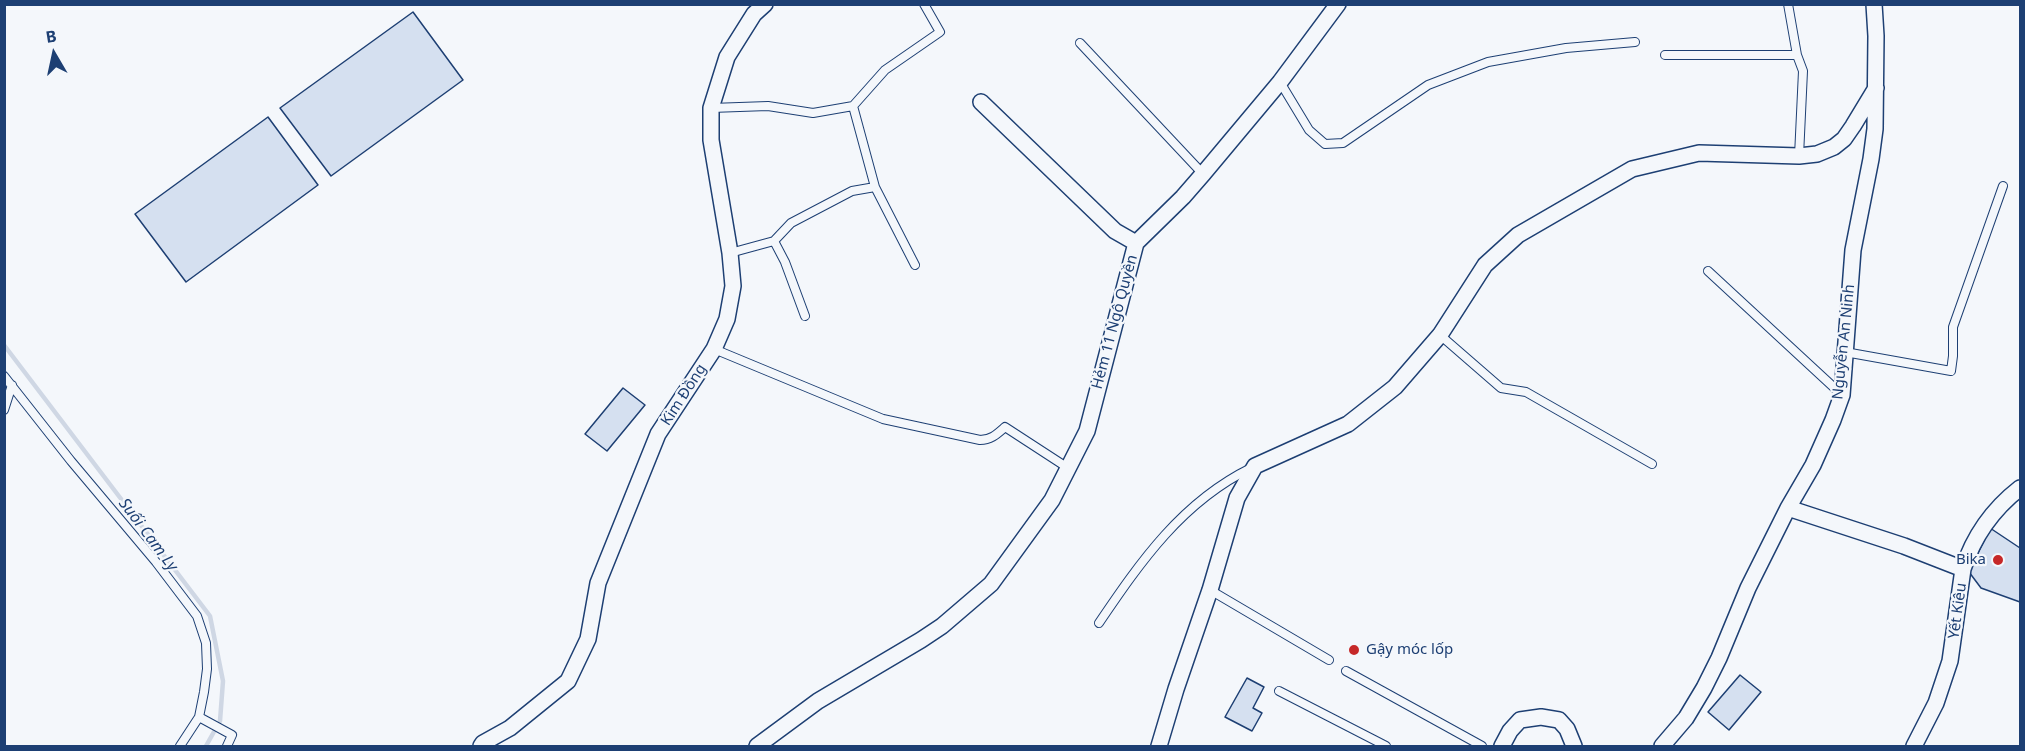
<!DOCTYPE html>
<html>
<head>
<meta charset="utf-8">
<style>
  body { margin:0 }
  #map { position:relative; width:2025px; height:751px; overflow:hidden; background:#f4f7fb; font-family:"Noto Sans",sans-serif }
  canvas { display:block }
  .frame { position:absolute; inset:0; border:6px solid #1d3f73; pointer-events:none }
  .north { position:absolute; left:24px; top:24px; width:60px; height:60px; -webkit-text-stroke:4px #f4f7fb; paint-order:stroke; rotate:351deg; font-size:16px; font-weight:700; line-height:24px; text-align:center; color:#1d3f73 }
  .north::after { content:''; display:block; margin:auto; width:21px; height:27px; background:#1d3f73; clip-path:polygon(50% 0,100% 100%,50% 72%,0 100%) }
</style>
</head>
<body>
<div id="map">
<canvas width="2025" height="751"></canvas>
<div class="frame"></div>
<div class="north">B</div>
</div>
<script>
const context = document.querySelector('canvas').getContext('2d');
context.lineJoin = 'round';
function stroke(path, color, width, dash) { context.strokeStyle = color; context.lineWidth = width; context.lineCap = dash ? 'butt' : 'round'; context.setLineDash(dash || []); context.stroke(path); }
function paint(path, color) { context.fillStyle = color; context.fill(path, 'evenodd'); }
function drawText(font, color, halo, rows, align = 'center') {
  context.font = font + ' "Noto Sans",sans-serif'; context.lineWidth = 4.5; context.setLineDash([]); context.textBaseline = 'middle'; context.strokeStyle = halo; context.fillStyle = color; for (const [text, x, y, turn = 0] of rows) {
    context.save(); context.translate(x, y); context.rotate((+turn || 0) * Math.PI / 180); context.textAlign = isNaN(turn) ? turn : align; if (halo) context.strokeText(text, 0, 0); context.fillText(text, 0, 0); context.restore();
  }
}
const stream = new Path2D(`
  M4 345 210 616 223 681 220 721 206 746`);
const building = new Path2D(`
  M413 12 463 80 331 176 280 108Z
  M268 117 318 185 186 282 135 214Z
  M623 388 645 405 607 451 585 434Z
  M1990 528 2020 548V602L1981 588 1969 572Z
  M1740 675 1761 692 1729 730 1708 712Z
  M1247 678 1264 687 1253 708 1262 713 1252 731 1225 717Z`);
const lane = new Path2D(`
  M1788 4 1797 55 1803 71 1799 156
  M1080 43 1203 174
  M1665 55H1797
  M1280 82 1309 130 1325 144 1343 143 1428 85 1488 62 1566 48 1635 42
  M853 106 875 187 915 265
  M711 108 768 106 813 113 853 106 885 70 940 32 924 4
  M774 241 785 262 805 316
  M730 253 774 241 791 223 852 191 875 187
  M1708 271 1841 394
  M1440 335 1501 388 1526 392 1652 464
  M714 349 883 419 980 440C991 440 997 434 1005 427L1068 468
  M1845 352 1951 371 1953 356V327L2003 186
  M4 376 71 461 156 562 197 616 206 643 207 669 204 692 199 717 180 746
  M4 410 12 385
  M1210 590 1329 660
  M1099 623C1141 561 1182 502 1251 468
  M1346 671 1482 746
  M1279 691 1386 746
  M199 717 232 735 227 746`);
const street = new Path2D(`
  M981 102 1115 231 1136 243
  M1788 508 1904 546 1963 569
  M481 746 483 743 510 728 568 681 588 639 598 583 658 434 714 349 727 319 733 286 730 253 711 140V108L727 57 754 14 765 4
  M757 746 818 701 921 640 942 626 991 584 1052 500 1087 431 1136 243 1183 197 1203 174 1280 82 1338 4
  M1159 746 1176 689 1210 590 1237 498 1255 466 1348 424 1395 387 1440 335 1485 265 1518 235 1632 169 1699 153 1799 156 1817 154 1834 147 1844 139 1853 126 1876 88
  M1502 746 1510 731 1520 720 1541 717 1559 720 1567 729 1574 746
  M1662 746 1686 718 1704 688 1719 658 1748 588 1788 508 1813 465 1833 420 1842 395 1853 250 1871 159 1875 129 1876 36 1874 4
  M1914 746 1936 703 1950 661 1963 569C1974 535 1993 509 2020 488`);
const markers = [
  [1998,560,6,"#c62828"],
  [1354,650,6,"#c62828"]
];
const streetNames = [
  ["Hẻm 11 Ngô Quyền",1115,322,-75],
  ["Nguyễn An Ninh",1844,342,-84],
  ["Kim Đồng",684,395,-57],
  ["Yết Kiêu",1958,611,-82]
];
const poiNames = [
  ["Bika",1986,560],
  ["Gậy móc lốp",1366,650,"left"]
];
const waterNames = [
  ["Suối Cam Ly",148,535,53]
];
stroke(stream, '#cfd7e4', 4.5);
paint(building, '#d5e0f0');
stroke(building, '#1d3f73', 1.5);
stroke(lane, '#1d3f73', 10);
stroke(street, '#1d3f73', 18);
stroke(lane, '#f4f7fb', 8);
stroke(street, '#f4f7fb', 15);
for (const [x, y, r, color] of markers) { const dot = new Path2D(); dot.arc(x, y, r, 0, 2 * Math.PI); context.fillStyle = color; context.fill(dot); stroke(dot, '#f4f7fb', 2); }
drawText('15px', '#1d3f73', '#f4f7fb', streetNames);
drawText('15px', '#1d3f73', '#f4f7fb', poiNames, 'right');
drawText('italic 16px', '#1d3f73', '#f4f7fb', waterNames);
</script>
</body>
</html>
